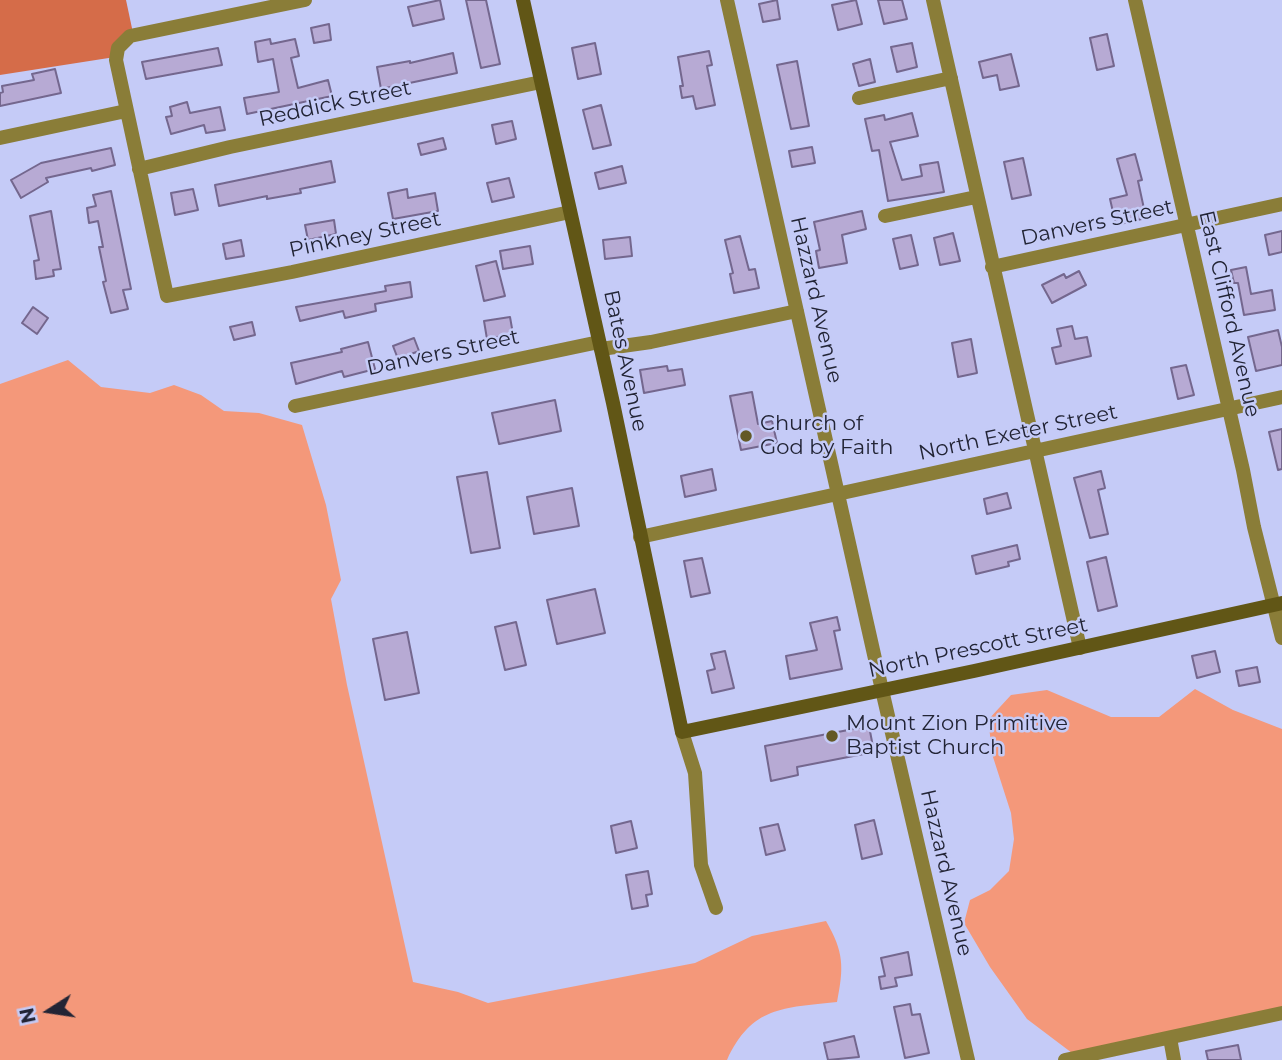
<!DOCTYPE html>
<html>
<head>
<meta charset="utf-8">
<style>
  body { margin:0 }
  #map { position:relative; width:1282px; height:1060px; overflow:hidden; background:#c5cbf7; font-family:Montserrat,sans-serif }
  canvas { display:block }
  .north { position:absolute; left:14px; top:976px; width:70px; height:70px; -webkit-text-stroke:5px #c5cbf7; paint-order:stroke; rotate:258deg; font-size:19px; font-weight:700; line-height:28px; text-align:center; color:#222435 }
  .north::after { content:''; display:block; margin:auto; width:24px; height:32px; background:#222435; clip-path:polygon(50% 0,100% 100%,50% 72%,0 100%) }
</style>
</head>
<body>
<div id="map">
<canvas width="1282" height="1060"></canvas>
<div class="north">N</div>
</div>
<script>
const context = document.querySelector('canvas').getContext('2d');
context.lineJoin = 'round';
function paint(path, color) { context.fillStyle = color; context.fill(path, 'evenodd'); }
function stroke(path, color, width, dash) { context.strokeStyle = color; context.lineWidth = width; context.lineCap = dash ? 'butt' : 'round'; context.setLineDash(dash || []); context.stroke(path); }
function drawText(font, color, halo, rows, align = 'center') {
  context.font = font + ' Montserrat,sans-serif'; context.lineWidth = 5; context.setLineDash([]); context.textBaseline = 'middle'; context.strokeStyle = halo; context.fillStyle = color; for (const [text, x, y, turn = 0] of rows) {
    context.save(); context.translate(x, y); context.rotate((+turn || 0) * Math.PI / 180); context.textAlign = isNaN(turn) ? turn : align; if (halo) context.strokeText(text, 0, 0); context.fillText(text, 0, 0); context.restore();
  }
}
const green = new Path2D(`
  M68 360 101 387 150 393 174 385 201 395 224 411 259 413 302 425 326 505 341 580 331 599 347 685 413 982 458 992 488 1003 695 963 752 936 826 921C844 952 844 967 837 1002 783 1008 752 1006 727 1060H0V384Z
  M1195 689 1233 710 1282 729V1015L1076 1056 1027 1019 990 967 964 923 970 900 990 890 1009 871 1014 839 1011 813 993 757 988 720 1011 695 1047 690 1111 717H1159Z`);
const forest = new Path2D(`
  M0 0H126L133 33 115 57 0 75Z`);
const building = new Path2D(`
  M440 0 444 19 413 26 408 7Z
  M466 0H486L500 64 481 68Z
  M777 0 780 19 763 22 759 4Z
  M856 0 862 24 838 30 832 5Z
  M878 0H902L907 19 884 24Z
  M329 24 331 40 314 43 311 28Z
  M1107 34 1114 66 1097 70 1090 38Z
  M270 39 271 44 295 39 299 56 291 58 298 88 328 80 332 96 247 114 244 98 279 92 273 59 258 62 255 42Z
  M595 43 601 74 578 79 572 48Z
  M912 43 917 67 897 72 891 47Z
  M218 48 222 65 146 79 142 62Z
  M709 51 712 65 707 66 715 105 696 109 693 96 682 98 680 86H683L678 57Z
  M453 53 457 73 381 89 377 67 410 61V63Z
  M1011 54 1019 86 1000 90 997 75 983 78 979 62Z
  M870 59 875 82 859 86 853 64Z
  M797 61 809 126 791 129 777 65Z
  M55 69 61 93 0 106V93L3 92 2 86 34 80 32 74Z
  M187 102 190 113 220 107 225 130 206 133 204 125 171 134 166 117 172 116 170 107Z
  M601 105 611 145 593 149 583 110Z
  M912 113 918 136 890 142 902 180 922 176 920 165 938 162 944 192 888 201 879 150 872 151 865 119 884 115 885 120Z
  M512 121 516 139 496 144 492 125Z
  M443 138 446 149 421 155 418 144Z
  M812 147 815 163 792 167 789 151Z
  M111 148 115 165 92 171 91 168 46 178 48 182 21 198 11 180 41 163Z
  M1135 154 1142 180 1138 181 1146 218 1116 225 1110 199 1127 195 1117 159Z
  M1023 158 1031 195 1012 199 1004 162Z
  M331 161 335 182 300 189 301 193 267 199V196L219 206 215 185Z
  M622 166 626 183 599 189 595 173Z
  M509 178 514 197 492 202 487 183Z
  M193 189 198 210 175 215 171 193Z
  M407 189 408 198 435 193 438 211 393 219 388 193Z
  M111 191 131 289 123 290 128 309 111 313 103 282 106 281 99 247H103L98 221 89 223 87 208 96 206 93 195Z
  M51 211 61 269 53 270 54 276 36 279 34 261 39 260 30 216Z
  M862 211 866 229 842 235 847 263 819 268 816 251 820 250 814 222Z
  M334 220 336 234 308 240 305 225Z
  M1282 231V252L1269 255 1265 235Z
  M953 233 960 261 940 265 934 238Z
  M911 235 918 265 900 269 893 239Z
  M740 236 749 270 755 269 759 288 734 293 730 274 733 273 725 240Z
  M630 237 632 256 605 259 603 240Z
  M241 240 244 256 226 259 223 244Z
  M530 246 533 264 503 269 500 251Z
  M496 261 505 296 484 301 476 266Z
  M1246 267 1251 294 1272 290 1275 310 1244 315 1238 283H1234L1231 270Z
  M1079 271 1086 285 1052 303 1042 285 1064 274 1066 278Z
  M410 282 412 297 375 304 376 311 345 318 343 311 300 321 296 307 386 291 385 286Z
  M33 307 48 318 37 334 22 323Z
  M510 317 513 334 487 339 484 321Z
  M252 322 255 335 234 340 230 327Z
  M1072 326 1075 339 1087 337 1091 356 1056 364 1052 348 1061 346 1057 329Z
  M1278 330 1282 347V365L1256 371 1248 337Z
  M414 338 419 351 398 359 393 346Z
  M971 339 977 373 958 377 952 343Z
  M368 342 375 369 344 377 342 371 296 384 291 363 342 352 341 349Z
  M1186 365 1194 395 1178 399 1171 368Z
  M667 366 668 371 682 369 685 385 644 393 640 370Z
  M752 392 758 424 772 421 777 443 741 450 730 396Z
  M555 400 561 431 499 444 492 413Z
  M1282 429V469L1278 470 1269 432Z
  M712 469 716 490 685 497 681 476Z
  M1101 471 1105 488 1098 490 1108 534 1090 538 1074 478Z
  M487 472 500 548 471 553 457 477Z
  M572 488 579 526 534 534 527 497Z
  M1007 493 1011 508 987 514 984 499Z
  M1017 545 1020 559 1008 562 1009 566 976 574 972 556Z
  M1106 557 1117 606 1098 611 1087 562Z
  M702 558 710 593 691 597 684 561Z
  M595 589 605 633 557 644 547 600Z
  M837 617 840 630 834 631 842 669 790 679 786 656 817 650 810 623Z
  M516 622 526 665 505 670 495 627Z
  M407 632 419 693 385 700 373 639Z
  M725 651 734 688 712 693 707 671 715 669 711 654Z
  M1215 651 1220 672 1197 678 1192 656Z
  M1257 667 1260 682 1239 686 1236 671Z
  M869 726 874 752 797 767 798 775 771 781 765 746Z
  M874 820 882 854 862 859 855 825Z
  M631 821 637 848 616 853 611 826Z
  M778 824 785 850 766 855 760 828Z
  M648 871 652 894 646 895 648 906 632 909 626 875Z
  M908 952 912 975 895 978 897 986 881 989 879 977 885 976 881 958Z
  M910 1004 912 1015 920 1014 929 1053 905 1058 894 1007Z
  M854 1036 859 1057 828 1060 824 1043Z
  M1238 1045 1241 1060H1208L1206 1051Z`);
const street = new Path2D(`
  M305 0 130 36 118 48 116 60 167 296 292 272 570 212
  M727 0 882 690 968 1060
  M933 0 1080 648
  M1135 0 1243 470 1254 527 1282 638
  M859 98 951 78
  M0 138 126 111
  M139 169 230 147 541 82
  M885 216 976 197
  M992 267 1282 204
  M601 349 651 342 797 311
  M295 406 599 342
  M640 537 1282 397
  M682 732 695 773 701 865 716 908
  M1170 1038 1174 1060
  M1065 1060 1282 1013`);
const secondary = new Path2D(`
  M523 0 613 403 682 732 974 671 1282 603`);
const markers = [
  [746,436,7,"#635926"],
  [832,736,7,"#635926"]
];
const streetNames = [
  ["Reddick Street",335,104,-12],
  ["Danvers Street",1097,223,-12],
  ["Pinkney Street",365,235,-12],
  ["Hazzard Avenue",816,300,77],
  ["East Clifford Avenue",1229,314,77],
  ["Danvers Street",443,353,-12],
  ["Bates Avenue",625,361,78],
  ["North Exeter Street",1018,433,-12],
  ["North Prescott Street",978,648,-12],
  ["Hazzard Avenue",946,873,77]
];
const poiNames = [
  ["Church of",760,424],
  ["God by Faith",760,448],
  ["Mount Zion Primitive",846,724],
  ["Baptist Church",846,748]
];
paint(green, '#f4987a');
paint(forest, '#d56c49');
paint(building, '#b7aad4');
stroke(building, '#74678e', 2);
stroke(street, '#8a7d38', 14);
stroke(secondary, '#615616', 14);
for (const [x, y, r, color] of markers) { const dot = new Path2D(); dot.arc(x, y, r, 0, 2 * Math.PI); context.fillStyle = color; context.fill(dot); stroke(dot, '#c5cbf7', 2.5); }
drawText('21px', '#222435', '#c5cbf7', streetNames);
drawText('21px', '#222435', '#c5cbf7', poiNames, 'left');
</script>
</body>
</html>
